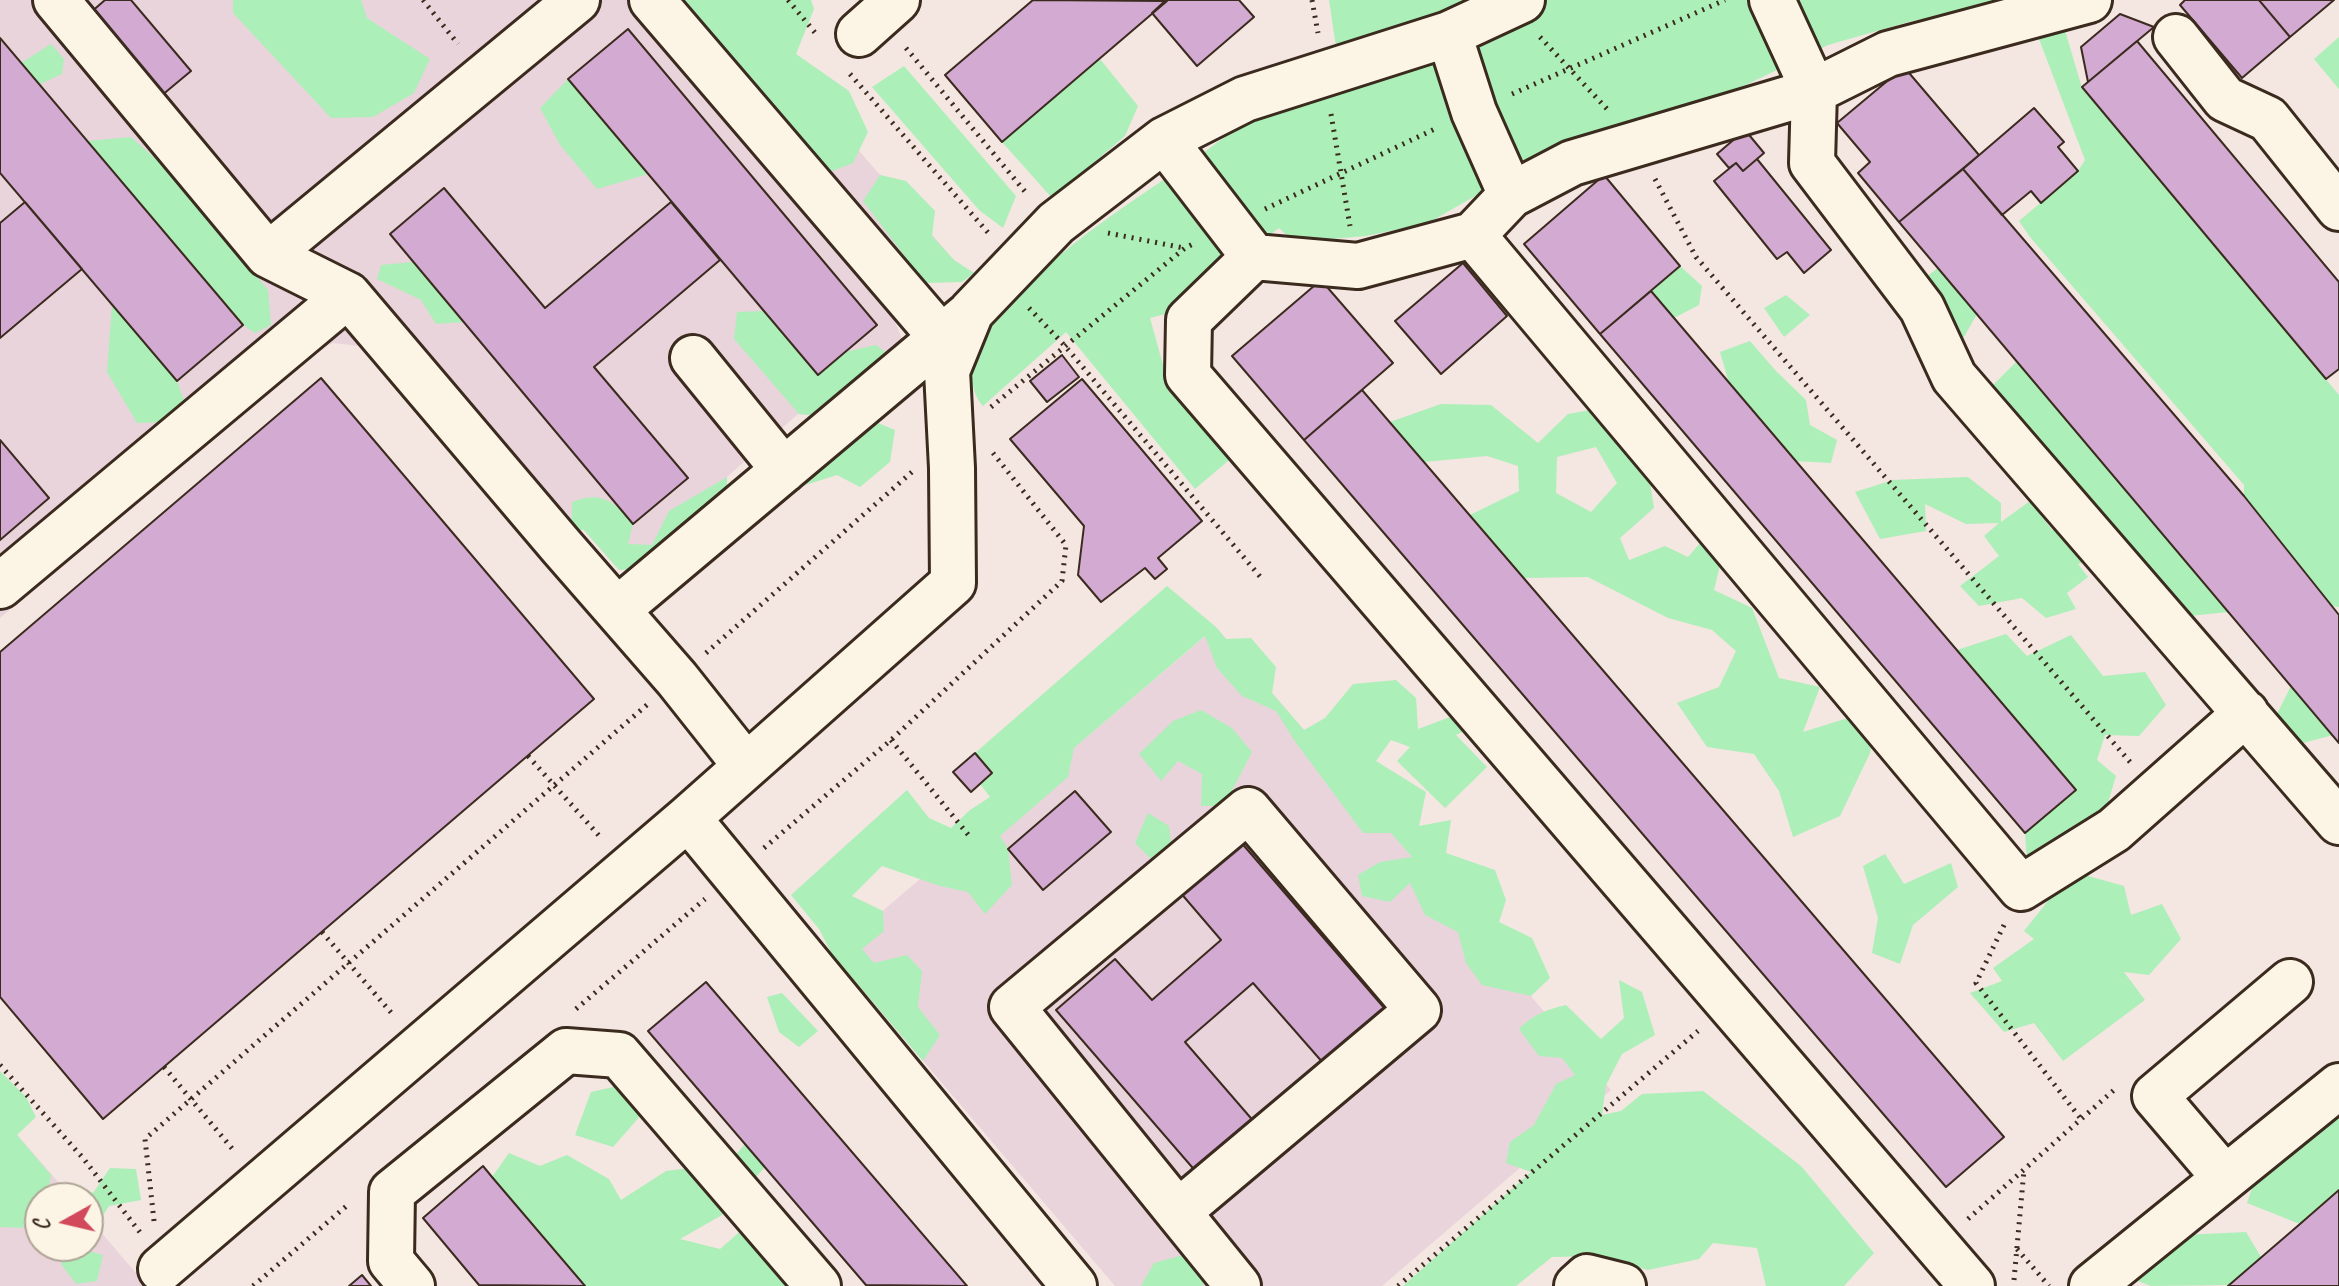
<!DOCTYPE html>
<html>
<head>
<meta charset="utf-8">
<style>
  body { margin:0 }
  #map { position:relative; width:2339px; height:1286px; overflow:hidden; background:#f4e6e1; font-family:Caveat,sans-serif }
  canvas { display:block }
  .north { position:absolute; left:24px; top:1182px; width:80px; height:80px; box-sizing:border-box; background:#fcf5e5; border:2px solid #afa495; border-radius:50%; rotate:262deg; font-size:22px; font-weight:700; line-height:32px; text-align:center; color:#3b2a1e }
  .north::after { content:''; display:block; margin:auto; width:28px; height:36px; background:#d1495b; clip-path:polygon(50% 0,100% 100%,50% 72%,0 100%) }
</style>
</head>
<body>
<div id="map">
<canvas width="2339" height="1286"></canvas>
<div class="north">С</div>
</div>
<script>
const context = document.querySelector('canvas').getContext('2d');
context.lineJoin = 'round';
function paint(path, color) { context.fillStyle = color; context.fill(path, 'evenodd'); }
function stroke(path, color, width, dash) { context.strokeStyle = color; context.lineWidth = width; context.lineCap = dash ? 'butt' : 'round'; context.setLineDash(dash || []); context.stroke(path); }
const built = new Path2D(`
  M0 0H728L954 260 890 309 906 349 821 416 798 414 727 477V501L619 570 583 529 543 563 359 346 333 343 316 351 0 618Z
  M1216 627 1611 1090 1382 1286H1115L832 954Z
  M0 1115 72 1198H40V1246H88V1217L147 1286H0Z`);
const green = new Path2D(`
  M233 0H361L367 18 430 59 414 93 373 117 331 118 233 13Z
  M676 0H811L814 9 796 54 849 91 868 132 853 163 830 172 679 7Z
  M1329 0H2056L2082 88 2339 395V607L2332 606 2244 496V485L2030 237 2019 221 2078 171 2085 160 2025 2 1912 21 1828 45 1674 120 1572 141 1544 151 1477 195 1428 223 1366 236 1294 242 1279 228 1214 276 1176 311 1150 318 1165 372 1235 455 1195 489 1066 332 983 406C924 330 1133 201 1183 167 1202 155 1219 140 1238 128 1259 114 1288 107 1311 97L1336 47Z
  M2339 37V89L2314 59Z
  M51 44 64 59 62 74 40 84 21 63Z
  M1100 59 1138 106 1125 136 1052 198 1002 142Z
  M904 66 1016 196 1003 228 979 210 872 87Z
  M568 79 648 174 597 189 560 145 540 108Z
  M131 137 170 172 268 290 271 325 255 333 243 325 87 141Z
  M880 175 906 181 935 211 932 236 954 260 974 273 962 282 925 283 863 201Z
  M413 262 464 322 436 324 421 300 377 279 381 265Z
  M1680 266 1702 286 1699 305 1674 318 1651 291Z
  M1938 268 1977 314 1960 344 1922 280Z
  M1786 295 1810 315 1784 337 1764 308Z
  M112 305 177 381 184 400 166 422 137 423 107 372Z
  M763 311 817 375 845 352 876 345 894 358 821 416 799 414 734 339 737 312Z
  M1750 341 1776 371 1806 400 1810 425 1837 440 1831 463 1795 461 1729 383 1720 352Z
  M2017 361 2229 612 2189 616 2089 561 2078 564 2088 577 2067 593 2076 609 2046 618 2022 598 1979 606 1960 586 1999 556 1984 536 1999 523 1966 524 1925 504 1926 531 1880 539 1855 492 1893 480 1968 477 2001 503V522L2030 501 2052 530 2090 524 2067 471 1990 388Z
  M1441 404 1491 405 1538 443 1568 414 1607 407 1646 457 1654 508 1620 538 1629 560 1665 546 1688 557 1706 536 1723 553 1714 590 1752 608 1779 678 1820 687 1803 732 1848 718 1873 727 1870 753 1840 816 1793 837 1779 791 1754 754 1707 747 1677 703 1719 687 1736 651 1712 630 1668 618 1588 577 1524 578 1470 515 1519 491 1518 466 1487 456 1424 462 1390 422ZM1596 447 1617 483 1591 512 1556 493 1557 457Z
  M866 418 895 430 890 462 860 487 837 475 799 487 797 473Z
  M727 477V501L644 568 619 570 583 529 571 538 572 502C601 490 615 502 633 524L628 544 652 545 669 511Z
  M1167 586 1216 627 1226 639 1251 638 1276 667 1272 693 1304 730 1325 718 1353 684 1396 680 1416 698 1418 729 1458 714 1466 730 1456 735 1487 767 1445 808 1397 761 1410 747 1391 740 1376 761 1426 792 1419 826 1451 820 1446 853 1495 870 1506 900 1499 922 1532 938 1550 978 1531 996 1482 985 1466 963 1458 932 1425 915 1410 883 1390 902 1362 896 1358 875 1380 862 1412 857 1391 833H1363L1294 740 1276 711 1242 696 1217 668 1205 636 1074 748 1068 777 1000 836 1008 849 1012 885 985 914 968 892 940 886 882 866 852 896 883 911 884 931 862 949 874 963 907 955 922 971 918 1007 940 1035 923 1061 832 954 819 929 791 895 907 790 929 818 951 828 970 810 990 797 980 784 992 772 975 753Z
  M2006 634 2027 656 2071 635 2103 676 2145 672 2166 705 2139 736 2105 735 2097 760 2116 776 2105 813 2027 861 2025 833 2075 789 1957 650Z
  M2291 686 2333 735 2303 743 2277 714Z
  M1201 710 1232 728 1252 752 1224 806H1201L1202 774 1178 761 1161 781 1139 754 1173 721Z
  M1148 813 1169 826 1172 852 1152 860 1135 843Z
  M1885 854 1904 884 1951 863 1958 887 1913 925 1900 964 1872 953 1878 918 1863 866Z
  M2074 872 2124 886 2131 915 2162 904 2181 939 2149 975 2124 972 2145 1000 2063 1061 2034 1023 2004 1032 1970 993 2002 981 1993 968 2034 939 2024 931 2059 887Z
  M1619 980 1642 992 1655 1035 1622 1054 1606 1085 1602 1115 1621 1111 1642 1094 1703 1091 1801 1166 1874 1253 1844 1286H1766L1757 1248 1713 1243 1699 1259 1648 1270 1600 1256 1552 1257 1516 1286H1403L1531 1172 1506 1163 1510 1142 1534 1125 1556 1084 1575 1075 1562 1058 1539 1056 1519 1029C1534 1014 1546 1010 1566 1005L1601 1039 1624 1018Z
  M782 993 818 1031 799 1047 779 1032 767 997Z
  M0 1071 26 1097 36 1117 17 1135 51 1175 47 1198H40V1209L22 1228 0 1227Z
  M635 1082 642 1114 613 1147 575 1135 591 1092Z
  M2339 1113V1190L2300 1224 2247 1203 2258 1170Z
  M745 1144 765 1167 722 1215 680 1239 720 1249 743 1229 801 1286H585L492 1177 509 1153 540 1166 567 1155 609 1179 621 1200 666 1171 698 1167 711 1184Z
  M110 1168 136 1169 141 1200 109 1206 96 1226 88 1230V1198H69L75 1184 93 1193Z
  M2246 1232 2261 1257 2228 1285 2151 1286 2138 1281 2183 1235Z
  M72 1246 103 1255 97 1281 76 1284 61 1264Z
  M1187 1254 1213 1274 1202 1286H1141L1154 1263Z`);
const building = new Path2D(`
  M105 0H131L191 71 161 96 90 13Z
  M1033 0 1167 1 1002 142 945 75Z
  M1166 0H1239L1254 17 1197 66 1152 13Z
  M2185 0H2259L2290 37 2242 78 2180 5Z
  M2259 0H2334L2290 37Z
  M2120 14 2154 27 2088 82 2081 47Z
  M628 29 877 325 818 375 568 79Z
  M0 38 243 325 177 381 0 173Z
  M2137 41 2339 282V369L2326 379 2082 87Z
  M1904 67 1979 155 1899 222 1858 173 1870 162 1837 123Z
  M2034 108 2064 142 2058 147 2078 171 2041 203 2031 191 2002 215 1963 169Z
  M1745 130 1764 153 1743 171 1736 163 1729 168 1717 154Z
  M1757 159 1831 250 1804 273 1787 252 1777 259 1714 181 1736 163 1743 171Z
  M1963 169 2244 496 2339 615V743L1899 222Z
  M1604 175 1680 266 1600 334 1524 244Z
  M444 188 545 308 671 202 720 260 594 367 688 478 633 524 390 234Z
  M25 202 82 269 0 338V223Z
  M1463 263 1507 316 1441 374 1395 321Z
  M1321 280 1393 363 1304 440 1232 356Z
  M1651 291 2076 790 2025 833 1600 334Z
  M1062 355 1079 377 1047 402 1030 381Z
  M321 378 594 699 103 1119 0 997V652Z
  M1082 379 1202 521 1158 558 1167 569 1155 579 1145 568 1101 602 1078 575 1084 526 1010 439Z
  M1362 390 2004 1137 1946 1187 1304 440Z
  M0 440 49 498 0 540Z
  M975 753 992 773 971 792 953 772Z
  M1075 791 1111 832 1043 890 1008 849Z
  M1239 840 1386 1010 1324 1064 1253 983 1185 1042 1256 1124 1198 1174 1056 1010 1115 959 1152 1000 1221 940 1179 891Z
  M706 982 967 1286 866 1285 648 1031Z
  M483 1166 492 1177 585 1286 479 1285 423 1218Z
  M2339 1190V1286H2228L2300 1224Z
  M362 1275 371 1286H349Z`);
const path = new Path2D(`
  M423 0 458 44
  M788 0 817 35
  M1312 0 1318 33
  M1540 37 1607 109
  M906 48 1027 194
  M850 74 990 235
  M1512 94 1725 0
  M1331 114 1350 226
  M1655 179 1696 257 2130 762
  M1265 209 1437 128
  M1108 233 1184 248
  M1029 308 1065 346 1263 580
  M991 407 1185 248 1195 243
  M706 653 912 472
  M891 740 970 837
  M528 756 602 839
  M764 848 891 740 1062 581 1066 545 993 453
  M2004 925 1976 983 2081 1119
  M322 932 394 1016
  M576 1009 705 899
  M0 1065 83 1158 142 1235
  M164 1067 235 1152
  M1968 1219 2114 1090
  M154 1221 145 1139 648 704
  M2017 1249 2049 1286
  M2014 1280 2024 1170
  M253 1286 350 1203
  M1398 1286 1698 1031`);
const minor = new Path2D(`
  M56 0 268 255 348 295 561 546 677 679 746 766
  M652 0 941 337
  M1772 0 1814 91 1812 163 1922 308 1954 377 2339 822
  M859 34 897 0
  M1449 34 1474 112 1511 195
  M2176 37 2225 99 2268 119 2339 208
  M1164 140 1254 257
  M1473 235 2021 888 2114 830 2246 713
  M268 255 577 0
  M693 358 784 470
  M0 586 348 295
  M617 610 967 316
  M688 818 1074 1286
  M2225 1178 2155 1096 2290 982
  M1178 1212 1418 1010 1248 810 1012 1007 1238 1286
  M161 1269 688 818 953 583 952 468 947 371 971 312 1056 223 1164 140 1245 99 1449 34 1522 0
  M412 1286 391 1261 392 1192 566 1051 619 1055 818 1286
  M1577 1286 1587 1277 1623 1286
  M1972 1286 1188 375 1189 320 1254 257 1358 266 1473 235 1511 195 1572 163 1814 91 1888 54 2089 0
  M2092 1286 2339 1086`);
paint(built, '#ead4dc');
paint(green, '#acefb9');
paint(building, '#d3abd2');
stroke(building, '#3b2a1e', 2);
stroke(minor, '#3b2a1e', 50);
stroke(path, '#3b2a1e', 5, [2, 6]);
stroke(minor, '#fcf5e5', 44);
</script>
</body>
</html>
